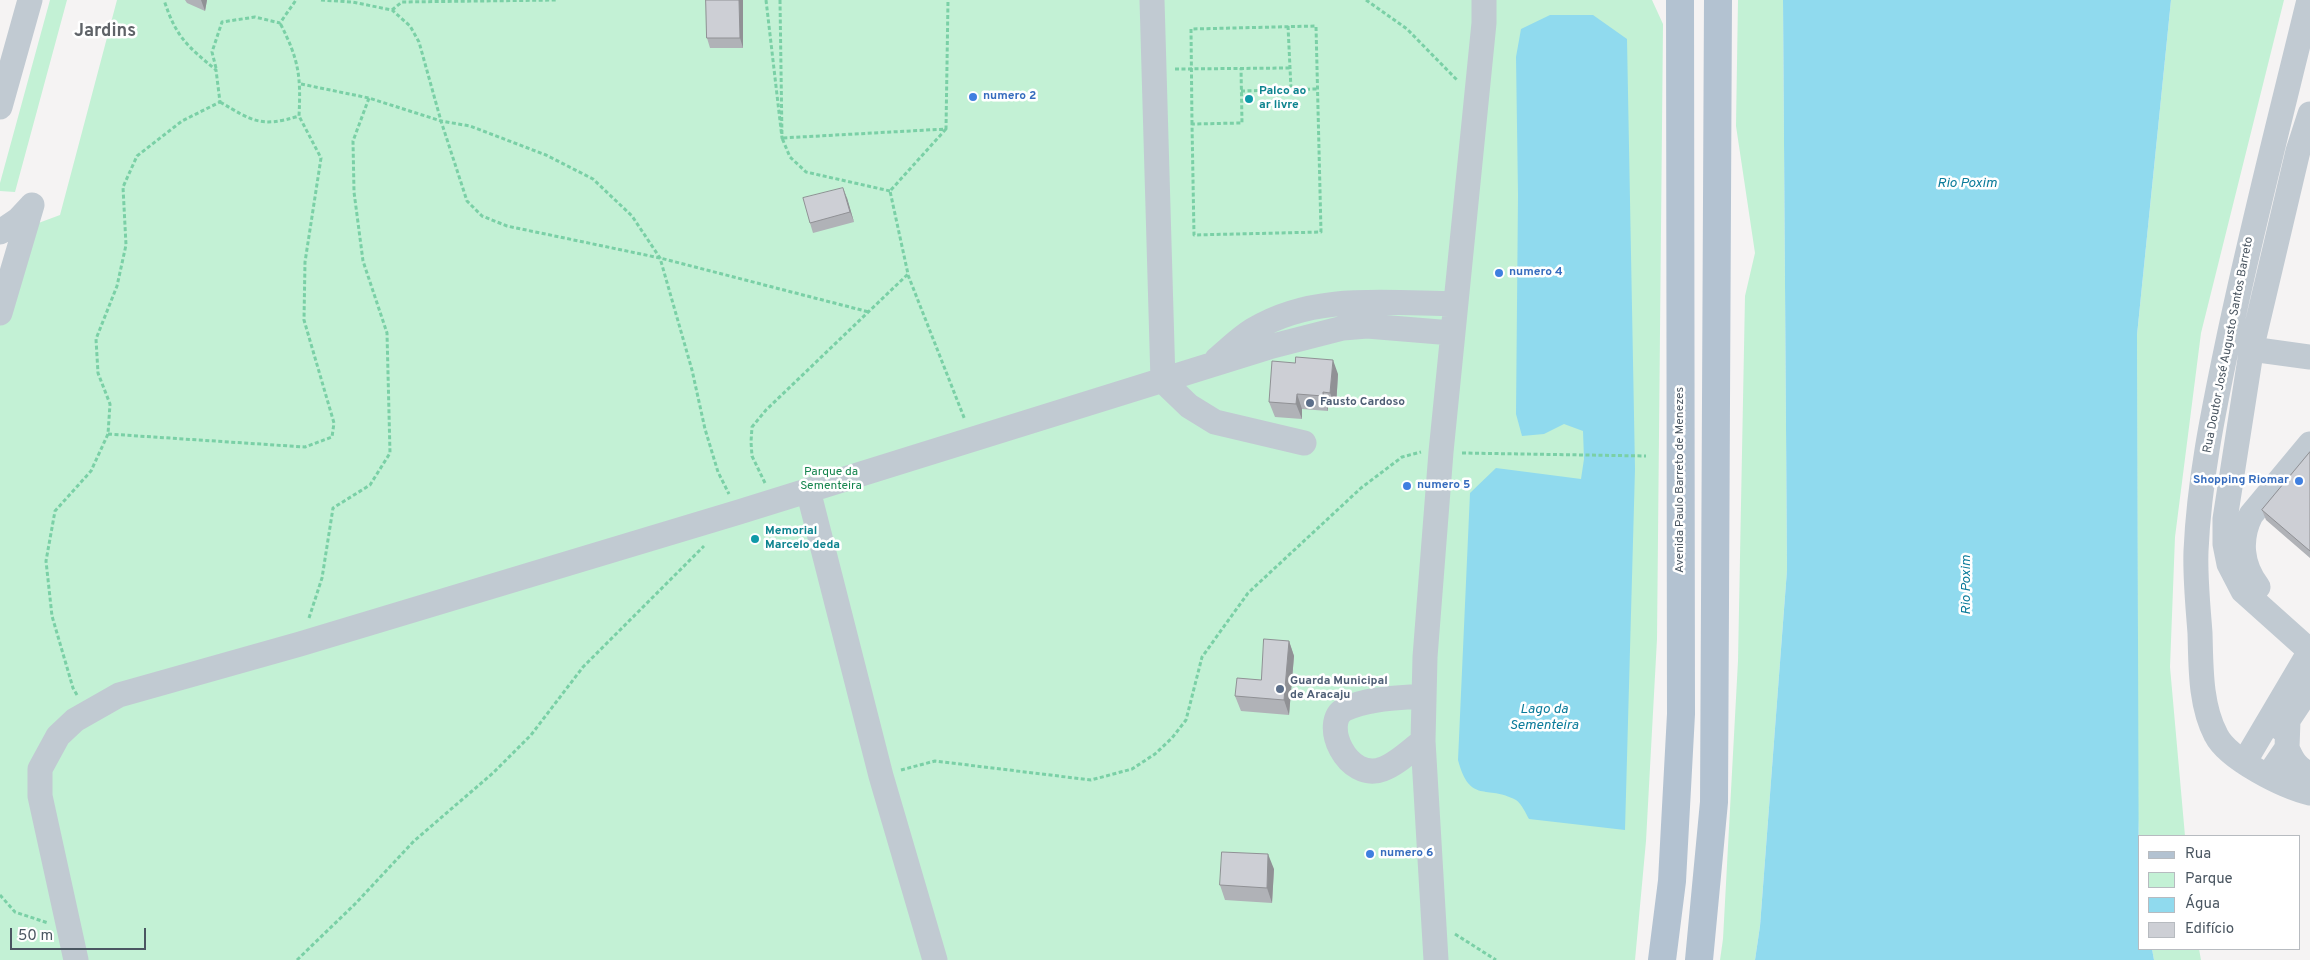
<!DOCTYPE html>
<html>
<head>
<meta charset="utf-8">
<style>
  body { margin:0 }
  #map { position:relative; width:2310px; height:960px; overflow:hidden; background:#f5f3f3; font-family:Overpass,sans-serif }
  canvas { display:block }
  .legend { position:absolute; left:2138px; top:835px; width:162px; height:115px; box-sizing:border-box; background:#fff; border:1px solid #b7bbc0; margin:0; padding:6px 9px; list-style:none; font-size:15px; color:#4a5661 }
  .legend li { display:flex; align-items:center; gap:10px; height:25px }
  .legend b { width:25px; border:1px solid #b7bbc0 }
  .scale { position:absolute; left:10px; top:928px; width:136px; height:22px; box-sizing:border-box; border:2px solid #4a5661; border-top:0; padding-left:6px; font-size:15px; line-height:18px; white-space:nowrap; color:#4a5661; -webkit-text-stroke:4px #fff; paint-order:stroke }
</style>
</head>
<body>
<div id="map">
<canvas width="2310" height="960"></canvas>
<ul class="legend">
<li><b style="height:6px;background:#b3c2d1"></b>Rua</li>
<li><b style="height:14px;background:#c3f1d5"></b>Parque</li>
<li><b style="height:14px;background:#90daee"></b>Água</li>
<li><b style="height:14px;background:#cdcfd5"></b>Edifício</li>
</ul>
<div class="scale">50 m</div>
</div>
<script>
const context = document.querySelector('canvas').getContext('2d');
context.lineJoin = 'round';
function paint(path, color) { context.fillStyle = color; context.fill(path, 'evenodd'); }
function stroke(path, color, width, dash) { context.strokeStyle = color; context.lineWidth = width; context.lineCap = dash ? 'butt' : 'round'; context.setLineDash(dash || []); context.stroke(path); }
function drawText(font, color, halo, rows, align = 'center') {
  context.font = font + ' Overpass,sans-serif'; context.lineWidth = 5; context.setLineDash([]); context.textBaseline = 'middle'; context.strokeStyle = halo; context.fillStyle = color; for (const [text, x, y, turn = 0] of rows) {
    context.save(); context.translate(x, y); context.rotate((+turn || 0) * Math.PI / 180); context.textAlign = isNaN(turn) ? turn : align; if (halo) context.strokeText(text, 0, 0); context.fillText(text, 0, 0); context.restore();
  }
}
const green = new Path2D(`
  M50 0H67L15 192 0 191V183Z
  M117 0H1652L1663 24 1657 639 1646 841 1635 960H0V273L17 231 60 215Z
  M1738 0H1783L1787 570 1760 926 1755 960H1720L1723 939 1738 661 1745 296 1755 253 1736 126Z
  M2171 0H2284L2201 333 2175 537 2170 667 2185 836H2139L2138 819 2137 335Z
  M2152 949H2199L2201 960H2154Z`);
const water = new Path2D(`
  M1783 0H2171L2137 335 2139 949H2152L2154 960H1755L1760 926 1787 570Z
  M1550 15H1593L1627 39 1635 469 1625 830 1529 819C1526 814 1522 804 1516 800 1487 784 1470 805 1458 760L1470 493 1496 468 1581 479 1584 459 1583 431 1564 424 1544 434 1522 436 1516 414 1518 195 1516 57 1521 29Z`);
const path = new Path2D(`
  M321 0 352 2 392 10 410 26 419 42 441 121 467 201 482 216 507 226 660 258 869 312
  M766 0 782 138 780 0
  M1366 0 1407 29 1458 81
  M392 10 402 2 556 0
  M1288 26 1291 89
  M216 68 212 52 222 22 255 17 280 23 296 0
  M1175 69 1290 68
  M301 84 369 98 441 121 470 126 546 155 593 179 632 216 660 258 692 370 705 429 718 472 729 494
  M1241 91 1317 89
  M220 102C253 121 260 128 299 116 301 76 299 60 280 23
  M1192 124 1191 29 1316 26 1321 232 1194 235 1192 124 1242 123 1241 68
  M890 191 806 172 790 157 782 138 946 129 948 0
  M908 275 965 420
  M108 434 305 447 332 437 334 423 304 320 305 262 321 158 299 116
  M1462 453 1646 456
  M765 483 752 456 751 442 752 427 766 410 908 274 890 191 946 129
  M309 618 322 578 333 508 370 485 390 453 387 333 363 261 354 192 353 141 369 98
  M77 695 73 688 52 616 46 561 55 511 91 471 108 434 110 404 98 373 96 339 117 286 126 245 123 187 137 156 182 121 220 102 216 70C187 46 176 37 164 0
  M901 770 935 761 1091 780 1132 769 1155 754 1172 738 1186 720 1202 657 1248 593 1361 488 1402 457 1421 452
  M0 895 15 912 48 923
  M1455 934 1496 960
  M297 960 356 903 414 841 493 773 531 735 583 667 704 546`);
const minor = new Path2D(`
  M1152 0 1163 381 1189 406 1215 422 1304 443
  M2309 0C2281 115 2251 230 2227 346 2213 413 2199 482 2196 551 2195 578 2198 606 2200 633 2201 666 2200 705 2216 735 2228 759 2284 787 2310 793
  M0 107 30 0
  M2310 114 2298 151 2252 346 2225 519V544L2229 564 2243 591 2310 651
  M0 232 18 220 32 205
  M0 313 32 205
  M2251 349 2310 357
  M1217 359C1229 349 1240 338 1253 330 1313 293 1388 303 1455 304
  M808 490 881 776 935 960
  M2258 587C2241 565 2239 539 2251 515L2310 444
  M2282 729 2310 687
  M1423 741C1411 750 1397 764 1383 769 1347 783 1320 722 1345 709 1368 698 1398 698 1424 696
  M2287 748C2292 760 2297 769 2310 774
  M2245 761 2310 651
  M2268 776 2287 748 2288 720
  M76 960 40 796V769L58 736 75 720 119 695 300 644 739 512 1269 347 1343 328 1367 326 1452 333
  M1436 960 1423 741 1425 657 1441 452 1484 23V0`);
const major = new Path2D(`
  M1662 960 1672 881 1681 714 1680 0
  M1699 960 1714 802 1718 0`);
const wall = new Path2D(`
  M185 0H207L205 11 187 3Z
  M706 0H743V48H710L707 38Z
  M847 198 854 222 813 233 810 223Z
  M1338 374 1336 407H1328V411L1302 409V419L1275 417 1269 402Z
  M2310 452V558L2266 520 2262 510Z
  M1289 641 1294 656 1289 715 1241 711 1235 696 1261 680Z
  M1274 869 1272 903 1225 900 1220 885Z`);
const shadedWall = new Path2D(`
  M201 0H207L205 11Z
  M739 0H743V48L740 38Z
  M843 188 847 198 854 222 850 212Z
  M1333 360 1338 374 1336 407 1330 393Z
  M1323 392 1328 407V411L1323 396Z
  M1297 394 1302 409V419L1296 404Z
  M1289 641 1294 656 1289 715 1284 700Z
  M1268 854 1274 869 1272 903 1267 888Z`);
const building = new Path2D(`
  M706 0H739L740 38H707Z
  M843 188 850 212 810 223 803 198Z
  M1296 357 1333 360 1330 393 1323 392V396L1297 394 1296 404 1269 402 1272 361 1295 363Z
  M2310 452V551L2262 510Z
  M1264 639 1289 641 1284 700 1235 696 1237 678 1261 680Z
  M1222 852 1268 854 1267 888 1220 885Z`);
const markers = [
  [973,97,5,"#3f7fe0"],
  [1249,99,5,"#0f9aa8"],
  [1499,273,5,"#3f7fe0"],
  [1310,403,5,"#5c6f8a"],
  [2299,481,5,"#3f7fe0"],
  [1407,486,5,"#3f7fe0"],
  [755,539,5,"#0f9aa8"],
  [1280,689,5,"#5c6f8a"],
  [1370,854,5,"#3f7fe0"]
];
const cultureNames = [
  ["Palco ao",1259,92],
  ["ar livre",1259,106],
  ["Memorial",765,532],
  ["Marcelo deda",765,546]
];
const shopNames = [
  ["numero 2",983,97],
  ["numero 4",1509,273],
  ["Shopping Riomar",2289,481,"right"],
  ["numero 5",1417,486],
  ["numero 6",1380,854]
];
const streetNames = [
  ["Rua Doutor José Augusto Santos Barreto",2229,345,-79],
  ["Avenida Paulo Barreto de Menezes",1681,480,-90]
];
const serviceNames = [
  ["Fausto Cardoso",1320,403],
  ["Guarda Municipal",1290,682],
  ["de Aracaju",1290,696]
];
const parkNames = [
  ["Parque da",831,473],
  ["Sementeira",831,487]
];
const waterNames = [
  ["Rio Poxim",1967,184],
  ["Rio Poxim",1967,585,-90],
  ["Lago da",1544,710],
  ["Sementeira",1544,726]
];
const districtNames = [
  ["Jardins",105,32]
];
paint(green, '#c3f1d5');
paint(water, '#90daee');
stroke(path, '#7ad0a6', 3, [4, 2.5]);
stroke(minor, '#c1cad2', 25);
stroke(major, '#b3c2d1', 28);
paint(wall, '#b0b2b7');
paint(shadedWall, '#909195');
paint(building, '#cdcfd5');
stroke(building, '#909195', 1);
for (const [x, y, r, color] of markers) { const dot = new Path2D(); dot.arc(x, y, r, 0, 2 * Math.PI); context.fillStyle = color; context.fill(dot); stroke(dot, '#fff', 2); }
drawText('bold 12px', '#0d838f', '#fff', cultureNames, 'left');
drawText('bold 12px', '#366cbe', '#fff', shopNames, 'left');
drawText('12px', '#4a5661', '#fff', streetNames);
drawText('bold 12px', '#4e5e75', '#fff', serviceNames, 'left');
drawText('12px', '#17864f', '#fff', parkNames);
drawText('italic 14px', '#0c7c9b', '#fff', waterNames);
drawText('bold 18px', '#5f6368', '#fff', districtNames);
</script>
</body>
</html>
